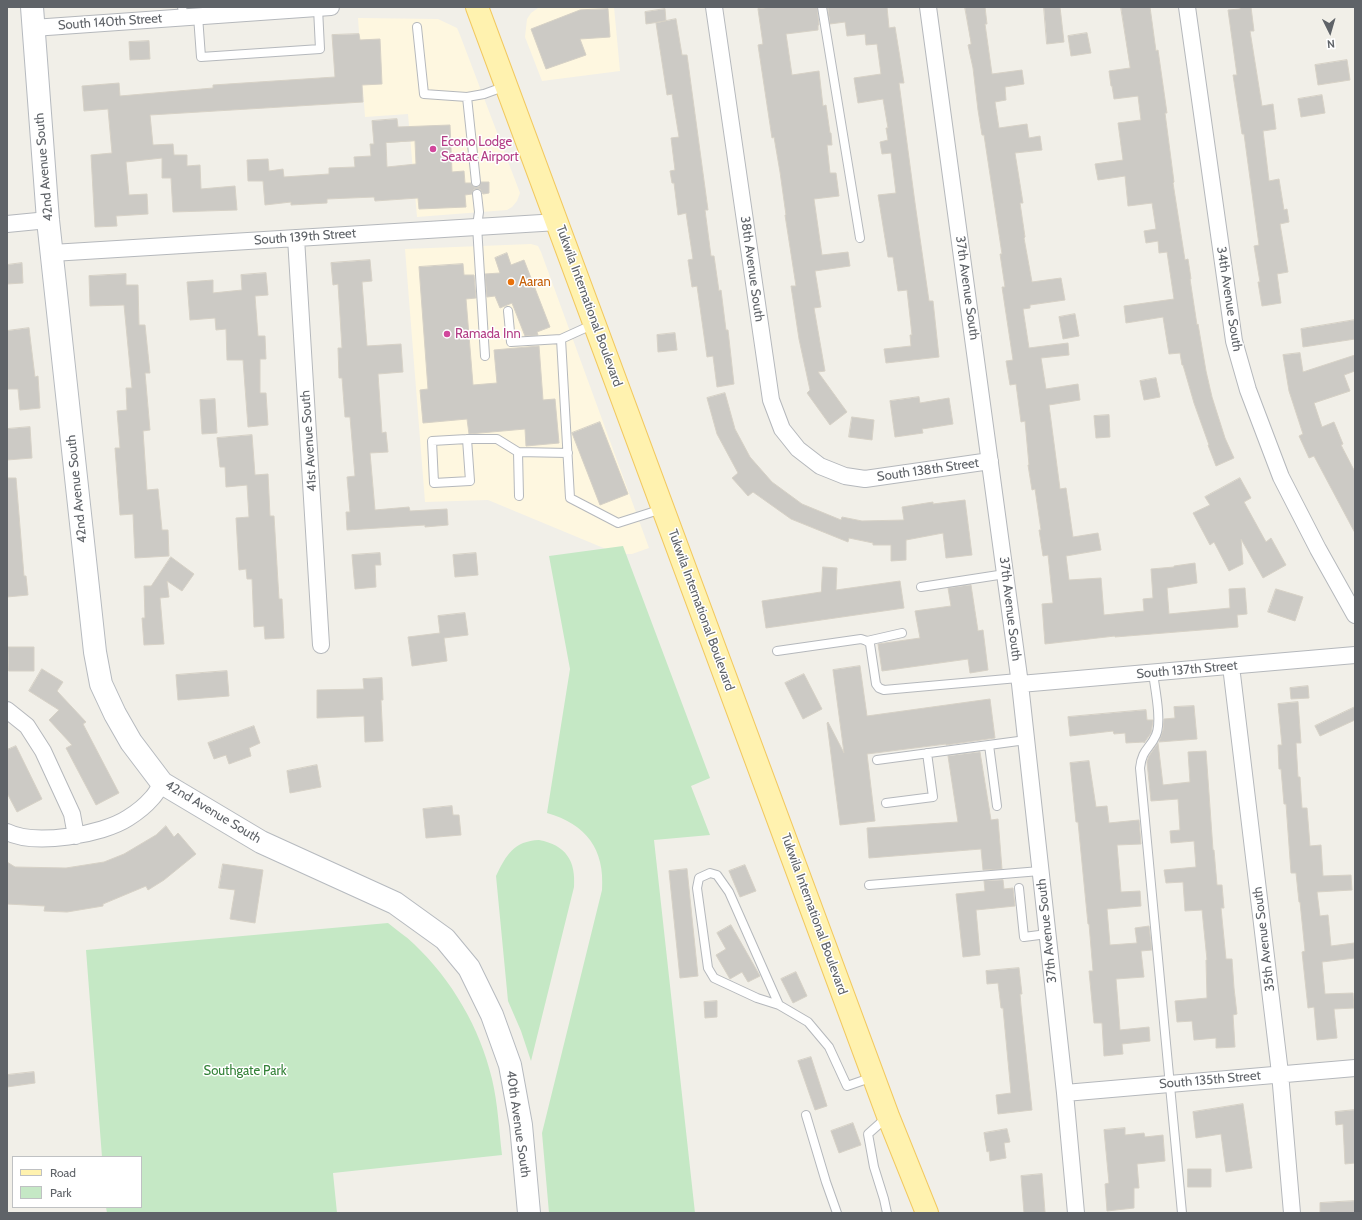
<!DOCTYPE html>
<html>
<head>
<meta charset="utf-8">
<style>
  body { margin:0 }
  #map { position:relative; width:1362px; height:1220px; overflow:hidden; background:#f1efe8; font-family:Cabin,sans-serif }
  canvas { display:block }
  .frame { position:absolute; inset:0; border:8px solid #5f6368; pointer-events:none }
  .legend { position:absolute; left:12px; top:1156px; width:130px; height:52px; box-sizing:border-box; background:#fff; border:1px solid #bfc1c3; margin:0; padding:5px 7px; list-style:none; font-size:12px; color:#5f6368 }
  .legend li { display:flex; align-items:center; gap:8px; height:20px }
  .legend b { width:20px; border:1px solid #bfc1c3 }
  .north { position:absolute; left:1310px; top:12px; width:40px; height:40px; -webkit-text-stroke:3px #fff; paint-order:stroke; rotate:175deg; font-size:11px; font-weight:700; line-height:16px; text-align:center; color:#5f6368 }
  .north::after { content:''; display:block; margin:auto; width:14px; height:18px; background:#5f6368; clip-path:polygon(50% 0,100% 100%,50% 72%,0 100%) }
</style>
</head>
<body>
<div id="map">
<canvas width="1362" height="1220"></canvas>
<div class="frame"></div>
<ul class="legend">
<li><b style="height:5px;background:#fff2af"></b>Road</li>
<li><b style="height:11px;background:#c5e8c5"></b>Park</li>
</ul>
<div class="north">N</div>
</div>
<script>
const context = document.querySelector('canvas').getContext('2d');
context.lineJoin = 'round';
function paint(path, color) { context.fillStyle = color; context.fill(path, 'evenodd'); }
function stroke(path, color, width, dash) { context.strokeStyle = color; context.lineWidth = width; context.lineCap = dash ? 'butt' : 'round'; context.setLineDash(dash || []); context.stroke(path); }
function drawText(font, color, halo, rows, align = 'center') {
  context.font = font + ' Cabin,sans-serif'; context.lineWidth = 3; context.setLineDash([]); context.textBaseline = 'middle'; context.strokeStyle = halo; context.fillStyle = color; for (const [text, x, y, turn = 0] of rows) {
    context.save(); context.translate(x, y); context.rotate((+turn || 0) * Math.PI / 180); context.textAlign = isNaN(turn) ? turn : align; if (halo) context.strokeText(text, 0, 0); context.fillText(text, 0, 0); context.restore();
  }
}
const commercial = new Path2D(`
  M559 7H614L620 71 542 81 525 37 527 19 531 13 538 8Z
  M358 18 438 19 457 28 460 35 520 193 517 201 512 207 507 210 417 217 408 114 365 117Z
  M531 244 538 246 541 252 649 548 632 554H618L488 500 425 502 405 249Z`);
const green = new Path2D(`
  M623 546 710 778 691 786 710 835 654 840 695 1213H549L542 1133 602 890C605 849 586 824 547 813L570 669 549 556Z
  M539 840C566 845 576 861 574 887L531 1061 521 1031 508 1001 496 876C506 855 514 841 539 840Z
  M388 923C396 930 406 936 414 944 452 980 480 1028 492 1079 498 1104 499 1130 502 1155L333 1173 337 1213H107L106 1207H141V1157H102L86 950Z`);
const building = new Path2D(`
  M773 7H817L819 25H818V30L786 34 792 75 819 71 823 106 826 105 830 133H831L832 145H827L830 173H836L839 196 814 199 822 255 848 252 850 266 815 271 821 307 814 308 825 371 818 372 847 412 830 425 807 393 810 390 799 339 791 286H796L785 215H786L780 172 774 137 772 138 758 45 763 44 758 9Z
  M828 7H887L889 28 895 27 904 83H899L915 203 929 301H933L939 357 886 363 884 349 911 346 910 335H912L907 290 898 291 893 257H888L878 195 896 193 891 153 882 154 880 142 888 140 886 128H888L883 99 858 103 854 78 881 74 877 44 866 45 865 34 847 36 845 22 830 24Z
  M965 7H985L987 24H985L992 74 1022 70 1024 84 1005 87 1006 100 995 102 999 128 1027 124 1029 138 1040 136 1042 150 1015 153 1023 203H1020L1025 237 1024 238 1032 282 1061 278 1065 300 1030 305V308L1023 309 1029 348 1068 343 1069 355 1041 358 1046 389 1078 384 1080 400 1049 405 1060 489 1066 488 1073 537 1098 533 1101 550 1066 556 1069 580 1101 578 1104 615 1144 611 1143 599 1153 598 1151 569 1174 567V566L1195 563 1197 583 1167 588 1169 614 1230 608 1229 589 1245 588 1247 614 1237 615 1238 627 1115 637V636L1045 644 1042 604 1053 603 1048 555 1043 556 1039 530H1041L1035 489 1032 490 1028 465H1029L1025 421 1021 422 1016 384 1010 385 1006 361 1013 360 1002 287H1005L1000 254H1002L984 135H982L978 110 973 68 968 45 971 44Z
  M1044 7H1060L1064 42 1047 44Z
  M1121 7H1150L1156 51 1158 50 1167 113H1165L1174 182 1173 183 1185 260 1188 259 1191 279H1190L1197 325 1198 324 1206 371 1212 397 1225 438 1234 458 1216 466 1208 445H1209L1194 403 1183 365H1182L1180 353 1169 354 1163 317 1126 323 1124 306 1174 299 1167 252 1159 253 1158 241 1146 243 1144 231 1156 229 1152 203 1128 206 1125 176 1098 180 1095 164 1123 160 1118 123 1141 120 1138 96 1114 99 1112 86H1111L1109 71 1130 68Z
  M1240 7H1251L1254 31H1250L1262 106 1273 104 1276 129 1263 131 1269 181 1279 179 1284 210 1287 209 1289 222 1280 224 1288 272 1277 274 1281 303 1262 306 1258 282H1260L1254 246 1259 245 1244 134H1242L1233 75H1237L1228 10 1240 9Z
  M608 9 610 37 580 39 586 55 546 69 531 29 580 10Z
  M665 9 666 21 646 24 645 12Z
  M676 19 682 55H687L708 210H705L711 256H714L719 291 721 290 726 330H728L734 384 717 387 713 356 707 357 697 286 692 287 688 260 693 259 686 213 678 215 674 183H672L670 171 675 170 671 138 679 137 672 94 667 95 656 23Z
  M1087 33 1091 53 1071 56 1068 36Z
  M359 34 360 40 380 39 382 84 362 85 363 102 150 115 153 145 173 144 174 155H187V166L200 165 201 189 235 186 237 210 173 212 171 178H162V158L126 162 129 195 147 194 148 214 116 216 117 226 95 227 91 155 112 153 108 109 84 111 82 86 119 83 120 96 213 88V85L335 77 332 35Z
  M149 41 150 59 130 60 129 42Z
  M1347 60 1350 80 1318 85 1315 65Z
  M1322 95 1325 113 1301 117 1298 99Z
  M397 119 398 127 450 125 452 172 464 171 465 183H471L474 187H479L481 182H489V193L483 194 480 189H474L472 194 465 195 466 207 419 209 418 198 375 201 374 197 327 199V203L291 205V202L265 205 263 181H248L247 160 268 159 269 171 283 169 284 177 329 174V168L355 167 354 157 371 156 370 144H374L372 121ZM415 141 416 164 387 167 386 143Z
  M507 253 511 265 524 260 550 327 537 332 538 335 525 336 512 303 500 308 495 296 487 297 485 274 500 273 495 258Z
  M370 260 372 281 362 282 367 346 401 344 403 372 378 374 382 433 386 432 388 452 370 453 375 510 409 507 410 511 447 509 448 525 425 527V525L347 530 346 512H350L347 477 355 476 350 417H345L342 378H339L338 348H342L338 284 333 285 331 263Z
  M22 263 23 283 7 284V265Z
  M463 264 464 275H474L476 298 466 299 473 385 497 383 494 350 539 346 543 400 555 399 559 443 526 446 525 429 469 434 467 419 423 423 420 390 428 389 419 267Z
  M266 273 268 295 255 296 258 336H265L266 359H260V393H266L268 425 248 427 243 360H227L226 329 216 330 215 318 190 320 187 282 213 280V293L242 290 241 275Z
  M126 274V285H138L139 325H145L150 373H145L150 430 143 431 147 490 158 489 162 530H168L169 556 135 558 133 514 120 515 115 448H120L117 411 127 410 126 388H132L124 305 90 306 89 276Z
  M1075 314 1079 336 1063 339 1059 317Z
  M1355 320V339L1303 347 1301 329Z
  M29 328 35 377 38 376 40 408 20 410 18 389H8L7 331Z
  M675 333 677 350 658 352 657 335Z
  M1300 353 1303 372 1355 355V371L1344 375 1350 391 1314 403 1322 427 1334 422 1343 444 1341 445 1355 472V533L1314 456 1309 458 1299 436 1303 434 1289 391 1283 355Z
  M1156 378 1160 397 1144 400 1140 381Z
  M725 393 735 429 750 457 772 482 802 504 841 520 842 517 862 521 904 520 902 507 933 502V504L965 500 972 555 946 558 943 533 906 540V560L891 561V545H873V543L849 538 848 542 791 519 753 492 748 496 732 478 738 473 717 434 707 398Z
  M919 397 920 403 949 398 953 424 922 429 923 433 895 437 890 401Z
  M215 399 217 433 202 434 200 400Z
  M1109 415 1110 437 1096 438 1094 416Z
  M852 417 874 420 872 440 849 437Z
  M600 422 628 494 600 505 572 433Z
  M30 427 32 458 7 460V429Z
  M252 435 255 475 268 474 270 516H274L279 599H282L284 638 265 639 264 626 254 627 252 579H247L246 569 239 570 236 518 249 517 247 485 226 487 225 467H220L217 438Z
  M7 478H16L24 576H26L28 595 7 597Z
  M1240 478 1251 498 1244 502 1266 542 1271 538 1286 565 1263 578 1241 539 1243 564 1229 571 1214 542 1210 545 1193 513 1210 505 1205 497Z
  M380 553 381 565H375L376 587 355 589 352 555Z
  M476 553 478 575 455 577 453 555Z
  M171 557 194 574 182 591 167 581 169 597 160 598 164 644 144 645 142 618H145L144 586H151Z
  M823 567 837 568 836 590 900 581 904 608 766 628 762 601 821 592Z
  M971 585 978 631 983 630 988 670 970 673 968 659 882 671 878 644 920 638 915 611 951 606 948 588Z
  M1276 589 1303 597 1295 621 1268 612Z
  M465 613 468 635 444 638 447 661 412 666 408 637 440 633 438 616Z
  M8 647H34V671H9Z
  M860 666 867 716 990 699 995 738 946 745V744L867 754 875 821 840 825 827 723 828 722 844 753 833 670Z
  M42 669 63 682 57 691 86 722 83 724 119 793 96 805 66 748 72 745 49 720 59 710 29 691Z
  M227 671 229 696 178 700 176 675Z
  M804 674 822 709 803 719 785 683Z
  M382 678 383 700H381L383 741 365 742 364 716 317 718V690L364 689 363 679Z
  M1308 686 1309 698 1291 699 1290 688Z
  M1298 702 1301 743H1296L1298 777H1300L1302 808H1307L1310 846 1321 845 1323 876 1351 875 1352 890 1317 892 1320 916 1328 915 1331 946 1354 943 1355 956V958L1322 962 1325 994 1353 993 1354 1008 1334 1009 1337 1038 1317 1040 1314 1007 1308 1008 1302 952 1305 951 1300 902H1299L1296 873H1291L1286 804H1284L1281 769H1279L1278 745H1282L1278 704Z
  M1194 706 1197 739 1159 742 1163 730 1164 719 1175 718 1174 707Z
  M1355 707V720L1320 736 1315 726Z
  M1146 710 1147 720H1153V721L1151 733 1144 743V742L1126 743 1125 733 1114 734 1113 731 1070 736 1068 717Z
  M254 726 260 743 249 748 251 756 229 764 226 755 214 759 208 743Z
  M1158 743 1163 785 1190 782 1188 752 1206 751 1213 850H1214L1217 885H1222L1224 908H1221L1226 959H1232L1234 988 1237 1014 1233 1015 1235 1047 1216 1048V1038L1194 1040 1192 1021 1177 1022 1175 1001 1207 998 1206 960H1207L1202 910 1185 911 1183 882 1166 883 1164 870 1196 867 1194 841 1171 843 1170 831 1180 830 1178 799 1151 801 1147 762 1149 756Z
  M16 746 42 799 17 812 7 793V750Z
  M980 752 991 820 998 819 1002 869 983 870 981 849 869 858 867 828 958 822 948 756Z
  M1089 761 1096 807 1107 806 1109 823 1139 820 1141 844 1117 845 1121 892 1140 891 1141 906 1107 909 1110 945 1137 943 1135 928 1149 926 1152 950 1141 951 1144 977 1116 979 1120 1030 1149 1027 1150 1041 1122 1044 1123 1054 1104 1056 1102 1023H1094L1089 971H1093L1089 924H1088L1078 822H1076L1070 763Z
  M317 765 321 787 290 793 287 771Z
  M452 806 453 815H459L461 835 426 838 423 809Z
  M166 826 174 837 178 833 196 854 164 880 148 890 146 886 103 904V906L67 912 44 911 45 906 7 904V862L15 867 66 868 104 862 124 854 156 835Z
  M223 864 263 870 255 923 230 919 235 890 219 888Z
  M745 865 756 891 740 897 729 871Z
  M687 869 698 976 680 978 669 871Z
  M1003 880 1004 889 1013 888 1015 906 976 910 980 955 963 957 956 894 985 891 984 881Z
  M731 925 760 976 748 982 742 972 730 979 716 955 726 949 717 933Z
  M1019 968 1022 994H1020L1021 1006 1032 1110 998 1114 996 1095 1011 1093 1003 1008H1001L998 983 987 984 986 971Z
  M796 972 807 996 793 1003 781 979Z
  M717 1001V1017L705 1018 704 1002Z
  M811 1057 827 1106 815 1110 798 1061Z
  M34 1072 35 1083 7 1087V1075Z
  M1243 1104 1252 1168 1226 1172 1221 1134 1196 1138 1193 1112Z
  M1355 1110V1163L1345 1164 1343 1124 1336 1125 1335 1112Z
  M853 1123 861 1145 839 1153 831 1131Z
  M1125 1128V1135L1144 1133 1145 1137 1163 1135 1165 1161 1137 1164 1139 1188H1134V1208L1107 1211 1105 1184 1109 1183 1104 1130Z
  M1007 1129 1010 1142 1004 1143 1006 1158 990 1161 989 1151 987 1152 984 1133Z
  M1188 1169H1211V1187H1188Z
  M1042 1174 1045 1212 1024 1213 1021 1176Z
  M1355 1201V1213H1320V1203Z`);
const lane = new Path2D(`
  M182 7 184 17
  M822 7 860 238
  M198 16 201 57 320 49 318 8
  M417 27 424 94 467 97
  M476 182 467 97 484 94 506 86
  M477 194 479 212 477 226 485 356
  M508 311 511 342 561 339
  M594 324 561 339 570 498 618 523 662 509
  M467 439 470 481 434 483 432 441 467 439H497L518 452 568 453
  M518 452 519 496
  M921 587 1005 574
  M867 641 902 633
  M777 651 861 639 867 641 870 644 876 684 879 688 884 690 1018 678
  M1153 673C1155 689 1162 721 1156 735 1150 749 1142 749 1140 768L1182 1213
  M989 745 997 806
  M877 760 1026 740
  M886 803 933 797 927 753
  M869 885 1040 871
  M1019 888 1024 937 1047 934
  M779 1005 757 998 714 978 708 968 697 888 699 878 710 873 717 875 729 892 779 1005 808 1022 829 1047 847 1086 873 1077
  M806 1115 826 1182 837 1213
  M886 1118 868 1134 874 1167 884 1199 887 1213`);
const street = new Path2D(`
  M714 7 771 400 782 429 798 449 820 466 845 476 865 479 990 461
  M928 7 1020 684 1065 1093 1076 1213
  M1187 7 1234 341 1248 390 1281 477 1318 549 1355 615
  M33 28 331 7
  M7 224 48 220
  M296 238 321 645
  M52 253 558 222
  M1231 666 1280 1073 1292 1213
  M1020 684 1355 655
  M7 710 27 726 43 751 72 814 76 836
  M7 832C35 846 102 835 128 818 136 813 146 805 152 798 156 794 159 788 162 783
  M1065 1093 1355 1068`);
const secondary = new Path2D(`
  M32 7 48 220 95 652 101 684 115 714 131 742 162 783 261 842 395 903 445 939 469 968 492 1015 510 1065 521 1125 529 1213`);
const primary = new Path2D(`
  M477 7 888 1116 927 1213`);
const markers = [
  [433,149,4,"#d1479c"],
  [511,282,4,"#e8710a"],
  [447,334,4,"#d1479c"]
];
const streetNames = [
  ["South 140th Street",110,22,-4],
  ["42nd Avenue South",44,167,-95],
  ["South 139th Street",305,237,-4],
  ["38th Avenue South",752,269,82],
  ["37th Avenue South",967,288,82],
  ["34th Avenue South",1229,299,81],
  ["Tukwila International Boulevard",589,306,70],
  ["41st Avenue South",309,441,-94],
  ["South 138th Street",928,470,-8],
  ["42nd Avenue South",77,489,-96],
  ["37th Avenue South",1010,609,83],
  ["Tukwila International Boulevard",701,610,70],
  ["South 137th Street",1187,670,-5],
  ["42nd Avenue South",213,812,31],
  ["Tukwila International Boulevard",814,914,70],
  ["37th Avenue South",1047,931,-96],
  ["35th Avenue South",1264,939,-97],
  ["South 135th Street",1210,1080,-5],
  ["40th Avenue South",518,1124,82]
];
const hotelNames = [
  ["Econo Lodge",441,142],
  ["Seatac Airport",441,157],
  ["Ramada Inn",455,334]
];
const foodNames = [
  ["Aaran",519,282]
];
const parkNames = [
  ["Southgate Park",245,1071]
];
paint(commercial, '#fef7e0');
paint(green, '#c5e8c5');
paint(building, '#cccac5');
stroke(building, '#d6d1c6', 1);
stroke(lane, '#b5b8bc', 10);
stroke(street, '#b5b8bc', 18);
stroke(secondary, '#b6babf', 24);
stroke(primary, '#f2c960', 24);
stroke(lane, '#fff', 8);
stroke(street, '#fff', 16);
stroke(secondary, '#fff', 22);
stroke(primary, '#fff2af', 22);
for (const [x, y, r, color] of markers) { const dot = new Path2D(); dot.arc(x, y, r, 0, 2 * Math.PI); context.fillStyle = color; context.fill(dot); stroke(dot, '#fff', 1.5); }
drawText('13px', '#5f6368', '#fff', streetNames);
drawText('13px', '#b23c85', '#fff', hotelNames, 'left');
drawText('13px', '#c56008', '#fff', foodNames, 'left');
drawText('13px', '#348238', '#fff', parkNames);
</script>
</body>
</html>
